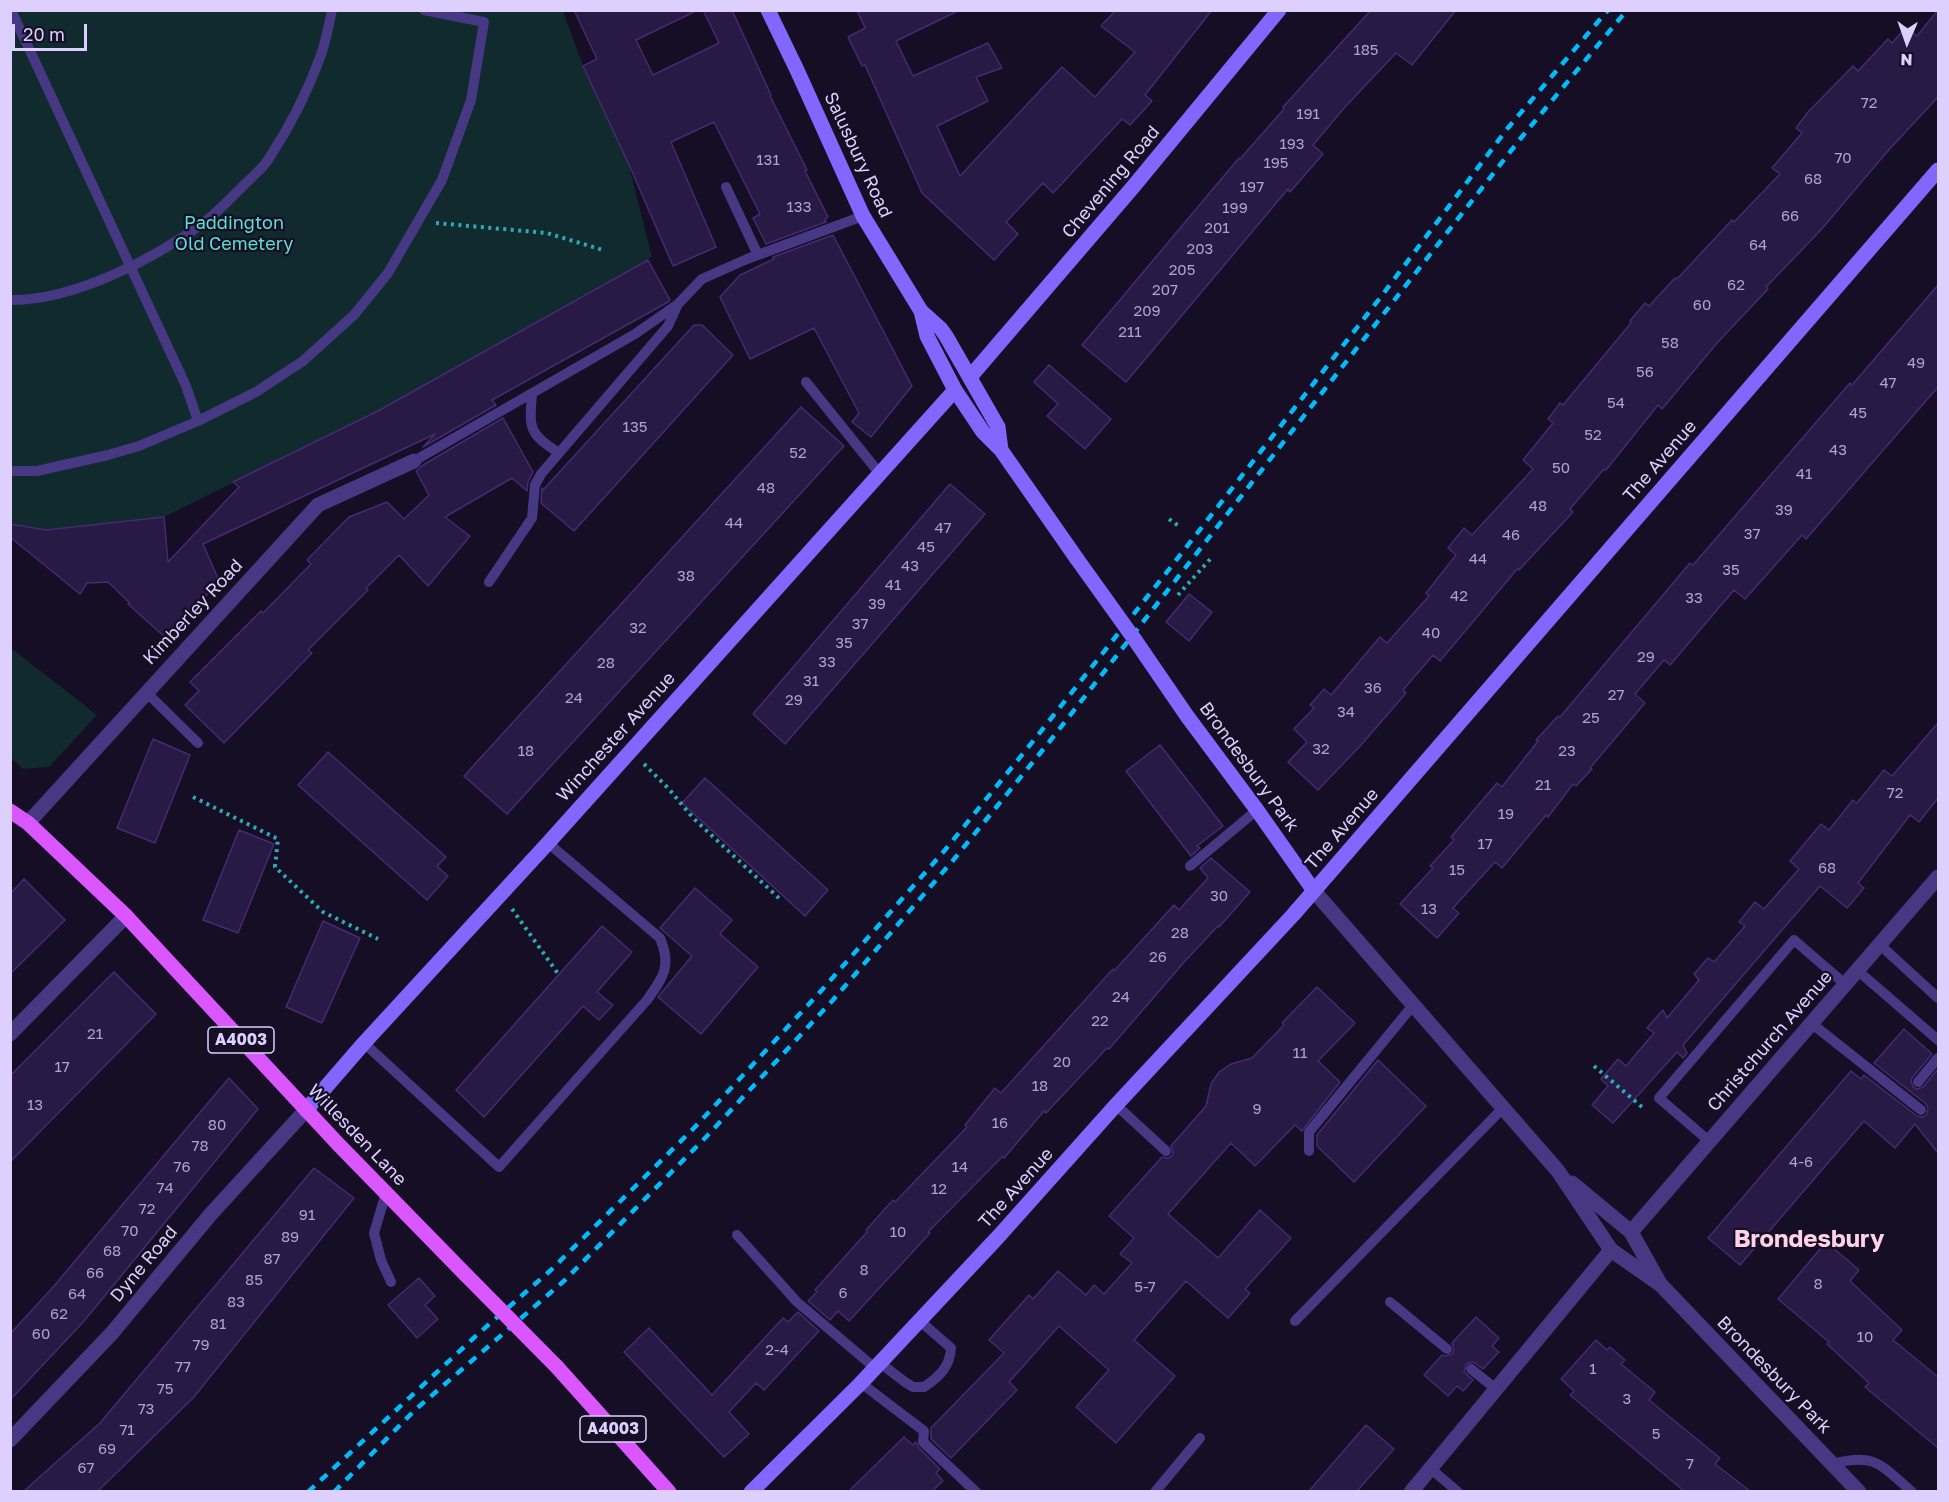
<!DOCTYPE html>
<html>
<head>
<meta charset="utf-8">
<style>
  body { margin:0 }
  #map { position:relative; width:1949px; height:1502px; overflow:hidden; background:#150e24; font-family:"Golos Text",sans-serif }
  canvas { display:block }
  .frame { position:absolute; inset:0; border:12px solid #ddd0ff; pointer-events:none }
  .north { position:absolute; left:1877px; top:12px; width:60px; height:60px; -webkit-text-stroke:4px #150e24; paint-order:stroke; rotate:182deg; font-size:16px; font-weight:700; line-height:24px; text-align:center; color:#ddd0ff }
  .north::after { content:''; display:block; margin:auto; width:21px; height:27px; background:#ddd0ff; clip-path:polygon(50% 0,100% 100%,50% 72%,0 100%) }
  .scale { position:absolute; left:12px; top:24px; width:75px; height:27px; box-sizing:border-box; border:3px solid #ddd0ff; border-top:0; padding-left:8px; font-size:18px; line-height:21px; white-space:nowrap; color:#ddd0ff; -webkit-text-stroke:4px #150e24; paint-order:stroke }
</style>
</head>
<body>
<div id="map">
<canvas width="1949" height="1502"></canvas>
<div class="frame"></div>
<div class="north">N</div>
<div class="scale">20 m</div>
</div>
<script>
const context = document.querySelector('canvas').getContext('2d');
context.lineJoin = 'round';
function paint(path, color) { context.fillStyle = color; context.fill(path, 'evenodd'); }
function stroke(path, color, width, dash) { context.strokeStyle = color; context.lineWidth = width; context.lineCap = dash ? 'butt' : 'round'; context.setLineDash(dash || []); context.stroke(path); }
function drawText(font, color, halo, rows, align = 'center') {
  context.font = font + ' "Golos Text",sans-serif'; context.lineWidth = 4.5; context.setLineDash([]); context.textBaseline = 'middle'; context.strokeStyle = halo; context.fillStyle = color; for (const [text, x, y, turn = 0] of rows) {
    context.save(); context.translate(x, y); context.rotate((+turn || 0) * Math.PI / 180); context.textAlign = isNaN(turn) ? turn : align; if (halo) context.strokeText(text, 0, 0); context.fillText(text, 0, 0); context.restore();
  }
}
const green = new Path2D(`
  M11 11H563L583 66 628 162 652 257 378 411 164 517 46 530 11 525Z
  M11 648 97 715 49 767 23 769 11 758Z`);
const building = new Path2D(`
  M574 10H698L636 40 653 75 719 43 703 10H732L771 95 770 96 807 170 805 171 828 217 825 219 826 222 766 244 753 218 760 214 714 122 671 142 716 247 673 266 630 167 583 66 597 59Z
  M857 10H960L896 41 913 76 988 43 1002 68 976 77 988 101 937 126 960 176 1062 67 1095 97 1135 52 1101 26 1116 10H1212L1145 95 1152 101 1130 125 1122 119 1053 193 1043 183 1006 222 1018 234 994 260 922 193 865 65 862 66 848 37 865 28Z
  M1371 10H1456L1412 65 1396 53 1345 107 1313 145 1323 154 1290 192 1288 189 1126 382 1082 345 1239 158 1240 159 1284 109 1283 107Z
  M1938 10V97L1886 153 1820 231 1766 287 1768 289 1717 343 1662 409 1658 405 1606 470 1604 469 1570 509 1573 512 1519 570 1518 568 1440 661 1433 655 1403 690 1406 693 1362 744 1318 790 1288 762 1307 742 1294 729 1314 708 1310 705 1324 689 1331 695 1380 637 1387 643 1429 596 1426 593 1456 555 1448 548 1464 528 1472 535 1533 469 1523 460 1553 423 1548 419 1560 403 1563 405 1631 323 1630 321 1645 303 1649 306 1675 278 1677 279 1732 220 1734 222 1780 174 1772 168 1802 133 1796 128 1808 112 1853 66 1858 71 1888 39 1892 43 1906 27 1917 36Z
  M833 235 912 386 871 437 852 422 859 413 814 328 750 359 720 297 740 275 774 259 773 257Z
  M648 260 670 300 668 302 492 400 496 405 423 447 435 434 203 544 219 581 167 639 128 604 130 603 108 582 87 583 80 594 10 537V524L46 530 164 517 168 562 239 487 233 482 378 411Z
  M1938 285V387L1806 539 1802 535 1745 599 1734 590 1670 665 1664 660 1635 694 1645 703 1590 768 1592 769 1576 786 1573 784 1548 817 1546 815 1502 868 1495 862 1453 908 1459 913 1437 938 1400 904 1433 868 1430 866 1454 840 1451 837 1497 783 1502 787 1538 741 1536 740 1558 716 1560 717 1690 563 1693 565 1850 383 1852 385Z
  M694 325H702L733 355 574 531 541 503 542 488 543 490Z
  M1049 365 1111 419 1085 449 1047 416 1058 404 1034 382Z
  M801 407 844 446 507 814 464 776Z
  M503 418 533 472 528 482 527 491 512 478 445 517 470 536 428 586 399 555 366 588 368 590 308 650 312 653 224 743 185 705 199 691 190 682 261 611 263 613 311 564 307 560 349 517 387 502 404 519 429 495 416 471 423 465Z
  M950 484 985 514 785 744 753 714Z
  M1189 594 1212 612 1189 641 1166 622Z
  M1938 723V798L1919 822 1910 815 1858 883 1864 888 1847 908 1820 886 1683 1045 1687 1053 1683 1058 1677 1052 1613 1123 1592 1105 1608 1086 1601 1079 1618 1059 1626 1066 1654 1033 1647 1028 1663 1010 1667 1018 1699 980 1694 974 1708 958 1714 962 1745 926 1739 922 1755 902 1764 909 1799 869 1790 861 1821 824 1829 830 1853 800 1857 803 1884 770 1892 776Z
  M153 739 190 755 155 843 117 828Z
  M1160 745 1223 826 1197 846 1200 848 1191 856 1126 771Z
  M328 752 446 857 437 866 448 876 427 900 298 785Z
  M705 778 828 890 805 916 682 803Z
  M239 830 274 844 238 933 203 920Z
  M1211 858 1250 892 1219 927 1218 926 1186 960 1109 1049 1107 1048 1046 1113 1044 1111 1004 1158 1002 1157 928 1232 930 1233 849 1321 838 1311 830 1320 808 1301 817 1292 815 1290 867 1232 866 1230 893 1200 895 1202 967 1127 965 1125 995 1088 1001 1093 1113 969 1114 971 1174 905 1179 910 1208 878 1200 868Z
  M24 879 65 920 10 974V894Z
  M695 888 732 920 720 934 758 967 701 1034 658 997 692 956 660 928Z
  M323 921 360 938 322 1023 286 1007Z
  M602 926 632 952 597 992 613 1005 599 1020 583 1006 484 1117 456 1090Z
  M114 972 156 1014 10 1162V1076Z
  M1317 987 1355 1023 1318 1061 1340 1082 1302 1131 1295 1125 1255 1166 1231 1143 1168 1214 1218 1258 1260 1210 1291 1238 1245 1289 1250 1293 1228 1318 1186 1281 1134 1340 1175 1376 1116 1443 1076 1407 1109 1370 1059 1326 1009 1382 1017 1390 951 1458 931 1439V1428L1004 1353 989 1340 1029 1295 1033 1299 1058 1271 1086 1295 1094 1285 1104 1294 1132 1263 1120 1254 1134 1238 1109 1216 1162 1157 1168 1158 1172 1156 1173 1152 1171 1146 1206 1106 1211 1084 1219 1072 1231 1064 1252 1058 1284 1025 1282 1023Z
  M1904 1029 1932 1054 1912 1078 1911 1081 1913 1087 1917 1089 1923 1087 1938 1069V1153L1915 1124 1895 1148 1864 1121 1740 1265 1708 1238 1851 1071 1861 1079 1864 1075 1917 1116 1923 1117 1927 1114 1928 1108 1926 1104 1874 1063Z
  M1378 1060 1426 1106 1354 1182 1317 1146V1135Z
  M229 1078 258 1109 85 1320 10 1400V1334L54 1286Z
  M314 1168 354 1198 193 1398 98 1491H24L100 1423Z
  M1826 1242 1859 1270 1850 1281 1902 1330 1893 1340 1938 1377V1448L1865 1387 1869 1383 1827 1344 1829 1342 1778 1299Z
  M419 1278 435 1296 425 1305 438 1319 417 1338 388 1305Z
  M798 1312 819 1331 764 1390 756 1383 729 1412 749 1434 724 1457 624 1352 649 1328 712 1395 783 1318 788 1322Z
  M1476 1317 1499 1338 1492 1346 1499 1352 1483 1369 1473 1362 1466 1364 1464 1372 1473 1380 1463 1391 1457 1386 1448 1396 1424 1375 1442 1355 1446 1356 1452 1354 1454 1350 1452 1343Z
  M1596 1340 1607 1350 1610 1347 1625 1360 1621 1364 1655 1392 1649 1400 1720 1458 1715 1464 1750 1491H1684L1570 1395 1574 1391 1561 1379Z
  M1366 1425 1394 1449 1357 1491H1309Z
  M904 1437 913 1445 916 1442 918 1447 940 1469 936 1473 943 1481 932 1491H849Z`);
const path = new Path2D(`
  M436 223 547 233 603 250
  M1169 519 1180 527
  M1178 595 1213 556
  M644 764 669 789 693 818 782 901
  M193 797 278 839 275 867 323 912 378 939
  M512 909 559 975
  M1594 1066 1642 1107`);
const lane = new Path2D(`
  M11 10 186 386 198 421
  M726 187 758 255
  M10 300C74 301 156 258 206 221 220 210 233 196 246 183 253 176 262 169 268 160 289 128 308 91 321 55 326 40 329 25 332 10
  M806 382 880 474
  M532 394C529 430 529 433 559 453
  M414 461 635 334 678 304
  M10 471H37L108 455 139 446 198 421 256 392 303 361 354 315 388 273 442 180 471 100 484 22 424 10
  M489 582 532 518 535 485 541 474 668 326 678 304 702 279 747 259 863 216
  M146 692 198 743
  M1190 866 1257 810
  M1879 944 1938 998
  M1857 970 1938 1040
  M1811 1023 1921 1110
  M364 1043 499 1167 647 1000C663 978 672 966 660 938L548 843
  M1918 1082 1938 1058
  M1116 1105 1166 1151
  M1709 1141 1659 1098 1794 940 1845 984
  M1309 1151V1132L1414 1004
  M386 1193 374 1233 381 1260 391 1282
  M737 1235 797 1302 875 1368
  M1390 1302 1447 1349
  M1295 1321 1503 1108
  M880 1363 905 1382 913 1387H924C939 1377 950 1367 951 1348L920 1321
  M1471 1369 1496 1389
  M861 1383 924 1431 923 1442 976 1492
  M1832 1464C1875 1452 1881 1465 1912 1492
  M1430 1468 1458 1492
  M1155 1492 1200 1438`);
const street = new Path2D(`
  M28 823 318 505 414 461
  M1314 891 1558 1171 1611 1250 1661 1285 1859 1492
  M10 1034 126 916
  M1572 1183 1631 1232 1659 1282
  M1631 1232 1938 877
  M10 1440 112 1333 210 1215 306 1110
  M1411 1492 1611 1250`);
const secondary = new Path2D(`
  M768 10 797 70 863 216 921 311 941 329 946 336 998 427 1001 450
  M921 311 927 336 955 390 983 432 1001 450 1077 559
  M970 377 1133 187 1279 10
  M1135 640 1187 716 1257 810 1314 891
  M306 1110 364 1043 548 843 955 390
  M751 1492 861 1383 998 1237 1116 1105 1293 915 1938 170`);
const primary = new Path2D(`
  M10 811 28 823 126 916 338 1144 466 1275
  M557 1367 669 1492`);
const rail = new Path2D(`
  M308 1492 478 1334 551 1270 695 1127 821 991 945 850 1038 735 1174 563 1380 298 1507 129 1608 10
  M334 1492 415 1410 564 1281 707 1136 833 1000 955 858 1050 741 1521 138 1627 10`);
const secondaryBridge = new Path2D(`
  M1077 559 1135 640`);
const primaryBridge = new Path2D(`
  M466 1275 557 1367`);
const numberNames = [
  ["185",1366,50],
  ["72",1869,103],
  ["191",1308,114],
  ["193",1292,144],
  ["70",1843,158],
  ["131",768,160],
  ["195",1276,163],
  ["68",1813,179],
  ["197",1252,187],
  ["133",799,207],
  ["199",1235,208],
  ["66",1790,216],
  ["201",1217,228],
  ["64",1758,245],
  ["203",1200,249],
  ["205",1182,270],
  ["62",1736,285],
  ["207",1165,290],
  ["60",1702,305],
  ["209",1147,311],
  ["211",1130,332],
  ["58",1670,343],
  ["49",1916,363],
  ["56",1645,372],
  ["47",1888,383],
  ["54",1616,403],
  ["45",1858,413],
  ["135",635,427],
  ["52",1593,435],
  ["43",1838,450],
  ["52",798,453],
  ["50",1561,468],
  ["41",1804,474],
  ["48",766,488],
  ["48",1538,506],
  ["39",1784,510],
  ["44",734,523],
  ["47",943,528],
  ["37",1752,534],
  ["46",1511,535],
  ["45",926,547],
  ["44",1478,559],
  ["43",910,566],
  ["35",1731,570],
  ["38",686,576],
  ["41",893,585],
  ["42",1459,596],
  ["33",1694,598],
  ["39",877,604],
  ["37",860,624],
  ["32",638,628],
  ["40",1431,633],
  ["35",844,643],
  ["29",1646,657],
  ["33",827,662],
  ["28",606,663],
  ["31",811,681],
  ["36",1373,688],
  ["27",1616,695],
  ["24",574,698],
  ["29",794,700],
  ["34",1346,712],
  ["25",1591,718],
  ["32",1321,749],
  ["18",526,751],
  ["23",1567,751],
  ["21",1543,785],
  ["72",1895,793],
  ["19",1506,814],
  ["17",1485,844],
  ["68",1827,868],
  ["15",1457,870],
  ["30",1219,896],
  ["13",1429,909],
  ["28",1180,933],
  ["26",1158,957],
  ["24",1121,997],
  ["22",1100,1021],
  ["21",95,1034],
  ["11",1300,1053],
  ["20",1062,1062],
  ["17",62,1067],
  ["18",1040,1086],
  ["13",35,1105],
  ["9",1257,1109],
  ["16",1000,1123],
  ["80",217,1125],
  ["78",200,1146],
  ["4-6",1801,1162],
  ["76",182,1167],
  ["14",960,1167],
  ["74",165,1188],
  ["12",939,1189],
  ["72",147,1209],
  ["91",307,1215],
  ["70",130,1231],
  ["10",898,1232],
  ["89",290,1237],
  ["68",112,1251],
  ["87",272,1259],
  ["8",864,1270],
  ["66",95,1273],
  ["85",254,1280],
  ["8",1818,1284],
  ["5-7",1145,1287],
  ["6",843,1293],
  ["64",77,1294],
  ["83",236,1302],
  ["62",59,1314],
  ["81",218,1324],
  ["60",41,1334],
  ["10",1865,1337],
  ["79",201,1345],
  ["2-4",777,1350],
  ["77",183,1367],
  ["1",1593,1369],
  ["75",165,1389],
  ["3",1627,1399],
  ["73",146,1409],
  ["71",127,1430],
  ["5",1656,1434],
  ["69",107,1449],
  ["7",1690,1464],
  ["67",86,1468]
];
const shields = [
  [241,1040,66],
  [613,1429,66]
];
const shieldNames = [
  ["A4003",241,1040],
  ["A4003",613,1429]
];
const streetNames = [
  ["Salusbury Road",858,155,65],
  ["Chevening Road",1111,182,-50],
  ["The Avenue",1660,461,-49],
  ["Kimberley Road",193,612,-47],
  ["Winchester Avenue",616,737,-48],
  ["Brondesbury Park",1249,767,54],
  ["The Avenue",1342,829,-49],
  ["Christchurch Avenue",1770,1041,-49],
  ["Willesden Lane",357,1135,46],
  ["The Avenue",1016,1188,-48],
  ["Dyne Road",144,1264,-50],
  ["Brondesbury Park",1774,1375,46]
];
const parkNames = [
  ["Paddington",234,223],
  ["Old Cemetery",234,244]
];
const districtNames = [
  ["Brondesbury",1809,1239]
];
paint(green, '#102a2e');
paint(building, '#291945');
stroke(building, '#442b71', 1.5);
stroke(path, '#2caab7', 4, [3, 4.5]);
stroke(lane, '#463883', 10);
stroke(street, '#463883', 15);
stroke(secondary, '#8267ff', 15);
stroke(primary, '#da57ff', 15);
stroke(rail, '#00bcfb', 4.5, [9, 8]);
stroke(secondaryBridge, '#8267ff', 15);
stroke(primaryBridge, '#da57ff', 15);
drawText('15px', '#b0a2d0', null, numberNames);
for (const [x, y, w] of shields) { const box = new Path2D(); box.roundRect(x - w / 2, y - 13, w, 26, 4.5); context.fillStyle = '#150e24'; context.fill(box); stroke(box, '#ddd0ff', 1.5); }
drawText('bold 16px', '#ddd0ff', null, shieldNames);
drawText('18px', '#ddd0ff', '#150e24', streetNames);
drawText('18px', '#5ae1d4', '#150e24', parkNames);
drawText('bold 24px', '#ffd2e8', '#150e24', districtNames);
</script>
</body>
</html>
